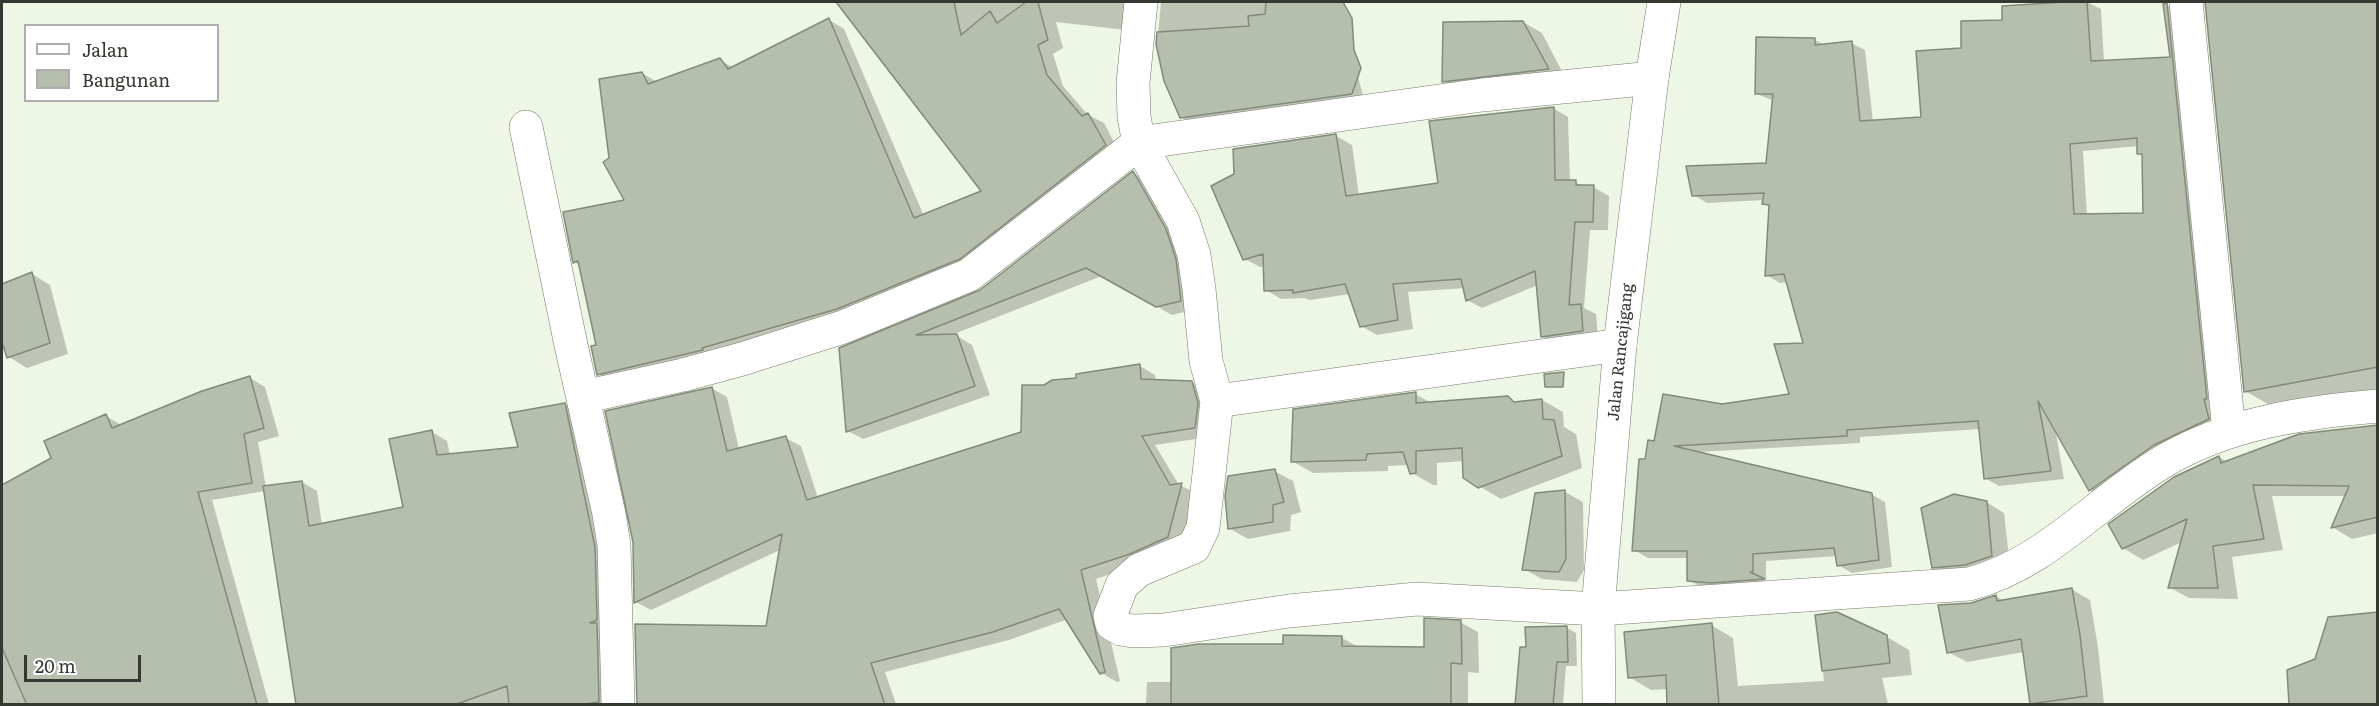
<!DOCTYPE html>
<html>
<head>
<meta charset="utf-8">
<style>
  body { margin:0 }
  #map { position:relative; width:2379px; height:706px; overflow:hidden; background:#eef7e5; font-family:Literata,serif }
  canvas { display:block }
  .frame { position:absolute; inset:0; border:3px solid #353831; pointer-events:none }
  .legend { position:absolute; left:24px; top:24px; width:195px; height:78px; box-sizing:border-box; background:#fff; border:2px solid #aeafad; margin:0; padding:8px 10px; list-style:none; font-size:18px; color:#353831 }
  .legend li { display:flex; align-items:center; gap:12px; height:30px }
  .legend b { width:30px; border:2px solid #aeafad }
  .scale { position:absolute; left:24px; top:655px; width:117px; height:27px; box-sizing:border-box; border:3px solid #353831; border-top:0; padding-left:8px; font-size:18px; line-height:21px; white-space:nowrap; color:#353831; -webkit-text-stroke:4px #fff; paint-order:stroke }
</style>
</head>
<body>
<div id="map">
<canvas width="2379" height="706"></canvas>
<div class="frame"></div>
<ul class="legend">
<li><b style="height:8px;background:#fff"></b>Jalan</li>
<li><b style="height:16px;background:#b6bead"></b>Bangunan</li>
</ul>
<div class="scale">20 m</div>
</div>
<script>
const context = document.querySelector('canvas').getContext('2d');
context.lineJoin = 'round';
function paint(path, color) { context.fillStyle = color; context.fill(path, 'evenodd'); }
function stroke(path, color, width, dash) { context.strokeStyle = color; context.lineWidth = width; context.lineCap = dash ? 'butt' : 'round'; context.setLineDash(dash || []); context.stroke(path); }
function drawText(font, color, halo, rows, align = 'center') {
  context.font = font + ' Literata,serif'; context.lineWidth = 4.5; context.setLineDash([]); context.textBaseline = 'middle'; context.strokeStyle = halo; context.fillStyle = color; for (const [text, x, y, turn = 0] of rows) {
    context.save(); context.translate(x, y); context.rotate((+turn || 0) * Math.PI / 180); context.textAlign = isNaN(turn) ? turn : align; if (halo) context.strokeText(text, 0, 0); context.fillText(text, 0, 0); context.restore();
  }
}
const shadow = new Path2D(`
  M838 2H1140L1135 31 1056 22 1063 48 1053 54 1063 86 1088 115 1104 123 1120 154 975 267 852 317 614 383 598 374 597 346 581 266 575 262 626 201 610 158 642 73 657 82 720 60 734 68 829 20 844 29 924 216 983 191Z
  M1161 2H1338L1365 103 1197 126 1181 117 1157 44Z
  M2087 2 2101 9 2104 62 2171 58 2167 5 2181 13 2222 427 2104 498 2090 490 2055 428 2064 479 1999 486 1985 478 1980 429 1860 437V443L1698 452 1871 494 1885 502 1892 567 1852 573 1838 565 1837 556 1766 561V579H1762L1775 586 1703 588 1689 580 1688 558H1648L1634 550 1647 461 1655 443 1791 396 1805 345 1788 282 1780 283 1766 275 1771 207 1764 203V200L1707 203 1694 195 1768 164 1774 101 1757 94 1815 40 1825 45 1851 43 1865 50 1873 122 1923 118 1962 49 2003 22V8ZM2139 146V153L2144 156 2145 214 2087 216 2083 151Z
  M2206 2H2378V390L2275 408 2245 391Z
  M1523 22 1542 33 1566 79 1462 91 1444 81Z
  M1553 108 1568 117 1570 182H1575L1584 187H1593L1609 196 1608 230H1590L1584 308 1596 314 1598 339 1558 345 1542 336 1538 285 1482 308 1467 300 1465 288 1408 292 1413 329 1377 335 1361 326 1350 294 1310 300 1305 298 1281 299 1266 290 1265 266 1260 267 1245 259 1336 136 1352 145 1359 196 1440 185Z
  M1133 173 1149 182 1181 239 1196 309 1172 315 1102 276 954 334 972 345 990 395 863 439 848 431 840 349 981 291Z
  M32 274 50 285 68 354 27 368 9 357 2 338V285Z
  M1140 366 1155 375 1156 381 1192 383 1207 392 1210 437 1155 445 1179 485 1197 493 1183 546 1145 562 1096 579 1120 681 1117 682 1101 673 1068 619 1009 640 885 672 896 704H638L767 628 780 550 651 610 636 602 711 388 727 397 739 449 785 438 801 446 818 498 1023 433 1045 387Z
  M250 378 265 387 279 436 258 442 266 487 302 482 317 491 322 525 405 508 432 432 447 441 450 455 520 449 565 404 580 413 610 556 614 704H297L265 491 212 500 269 704H2V487L53 458 106 416 121 425Z
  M1415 394 1432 403 1507 398 1516 403 1542 400 1563 412 1564 427 1576 434 1582 468 1501 499 1479 486 1464 461 1437 463V485H1433L1412 473 1409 465 1388 466V471L1313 473 1292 461Z
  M2378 426V533L2352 539 2332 527 2346 496H2272L2283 550 2232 557 2238 599 2189 598 2169 587 2182 542 2143 560 2123 548 2219 457 2227 462Z
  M1274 471 1293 481 1301 512 1291 515 1290 531 1248 539 1229 528Z
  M1565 492 1583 502 1584 570 1577 582 1542 579 1524 569Z
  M1986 502 2004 513 2010 566 1952 577 1933 567Z
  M2071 589 2090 600 2098 647 2104 704 2031 703 2024 652 1967 662 1948 652 1996 596 2005 602Z
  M1817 616 1887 637 1909 650 1912 675 1882 678 1888 704H1669L1668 689 1651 690 1629 677 1711 625 1733 638 1738 686 1824 681Z
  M1460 622 1478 632 1479 673 1468 672V704H1146L1147 682H1172L1284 646 1342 638 1360 648 1426 649Z
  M1567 628 1576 633 1577 666H1566L1563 704H1516L1527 648Z`);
const building = new Path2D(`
  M836 2H954L961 35 990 11 997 23 1026 2H1038L1048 40 1038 45 1047 75 1082 116 1088 113 1106 145 960 259 837 309 702 348 703 350 597 375 591 346 596 345 578 261 573 263 563 212 624 200 603 162 609 158 599 79 642 72 648 84 720 58 728 69 829 18 914 218 981 191Z
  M1266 2H1343L1352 18 1354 50 1361 68 1352 94 1180 118 1164 81 1156 44 1157 32 1249 26 1248 16 1265 14Z
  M2064 2H2087L2091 61 2170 57 2163 4 2167 3 2207 399H2204L2209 419 2154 445 2089 491 2038 401 2051 471 1984 479 1978 421 1847 430V436L1674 446 1872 493 1879 560 1837 566 1834 548 1753 554V572H1750L1765 579 1711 583 1687 581V551H1632L1639 459H1645L1648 440 1654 441 1663 394 1722 404 1789 394 1774 344 1803 343 1784 274 1765 276 1769 205 1762 204 1764 193 1692 196 1686 166 1766 163 1773 94H1755L1756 37 1815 38V45L1852 41 1860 121 1921 117 1916 51 1961 48V21L2002 20V6ZM2137 138V154H2142L2143 213 2074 214 2070 144Z
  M2205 2H2378V367L2244 392Z
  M1523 21 1549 69 1442 82 1443 22Z
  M1554 107 1555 180H1576V185H1594L1593 222H1575L1569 305 1581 304 1583 331 1541 337 1535 271 1466 301 1461 279 1393 284 1398 320 1360 327 1345 284 1293 293V290L1264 291 1263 254 1243 260 1211 186 1234 174 1233 149 1336 134 1346 196 1438 183 1429 121Z
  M1133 171 1166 229 1176 259 1181 301 1156 307 1086 268 916 335 957 334 975 386 846 432 839 348 980 290Z
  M32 272 50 343 7 358 2 342V284Z
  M1140 364 1141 379 1192 381 1198 403 1195 428 1142 436 1170 485 1182 483 1168 537 1130 554 1081 570 1105 672 1100 674 1059 609 993 632 871 663 885 705H637L635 624 766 626 782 534 634 603 633 542 605 411 712 387 727 451 786 436 807 500 1021 432 1022 385H1044L1052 380 1076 378V374Z
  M1564 372 1563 387H1545L1544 374Z
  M250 376 264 428 244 434 252 483 198 492 257 705H27L2 648V485L51 458 44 441 106 414 112 428 202 391Z
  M1416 392V403L1508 396 1514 402 1542 399 1543 419 1554 420 1562 456 1478 488 1463 478 1462 448 1416 451V473L1410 474 1403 452 1367 454 1366 460 1291 462 1293 409Z
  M565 403 595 547 597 620 590 623H597L599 702 579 705H509L507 686 454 705H296L263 486 302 481 309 526 403 507 389 439 432 430 437 455 518 447 509 413Z
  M2378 425V517L2331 528 2349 486 2253 485 2264 539 2213 546 2218 588H2168L2187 519 2122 549 2108 524 2174 477 2219 456 2221 463 2299 434Z
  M1275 469 1284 502 1273 505V522L1228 529 1225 496 1228 476Z
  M1565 490 1566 559 1559 572 1522 570 1535 493Z
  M1954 494 1987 501 1992 556 1965 565 1932 568 1921 508Z
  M2072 588 2080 635 2087 696 2030 704 2021 639 1947 653 1938 605 1971 603 1996 595 1997 601Z
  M1837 612 1887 635 1890 663 1822 671 1815 615Z
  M2378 612V705H2289L2287 670 2315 659 2328 617Z
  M1424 618 1461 620 1462 664 1451 663V705H1171V648L1199 644H1283V635L1342 636V646L1424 647Z
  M1712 623 1719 705H1667L1666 675 1628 678 1624 632Z
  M1567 626 1568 662H1557L1553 705H1515L1520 647H1526L1525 627Z`);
const street = new Path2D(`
  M1141 2 1133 83 1134 117 1139 143 1183 221 1194 255 1199 289 1206 361 1217 401 1203 528 1194 547 1139 570 1122 585 1110 616 1112 624 1121 629 1133 631 1164 630 1289 611 1417 599 1598 609 1969 584C2045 565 2098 500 2164 461 2228 423 2305 412 2378 406
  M2186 2 2229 431
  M526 127 571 345 609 514 614 545 618 704
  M583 397 683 375 742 359 843 327 969 275 1139 143 1482 95 1652 78
  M1217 401 1620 345`);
const secondary = new Path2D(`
  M1599 704 1598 609 1620 345 1652 78 1664 2`);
const streetNames = [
  ["Jalan Rancajigang",1621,352,-84]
];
paint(shadow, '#0003');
paint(building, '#b6bead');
stroke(building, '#828a79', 1.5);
stroke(street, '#757c6c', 34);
stroke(secondary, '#757c6c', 34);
stroke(street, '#fff', 33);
stroke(secondary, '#fff', 33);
drawText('16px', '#353831', '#fff', streetNames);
</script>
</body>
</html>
